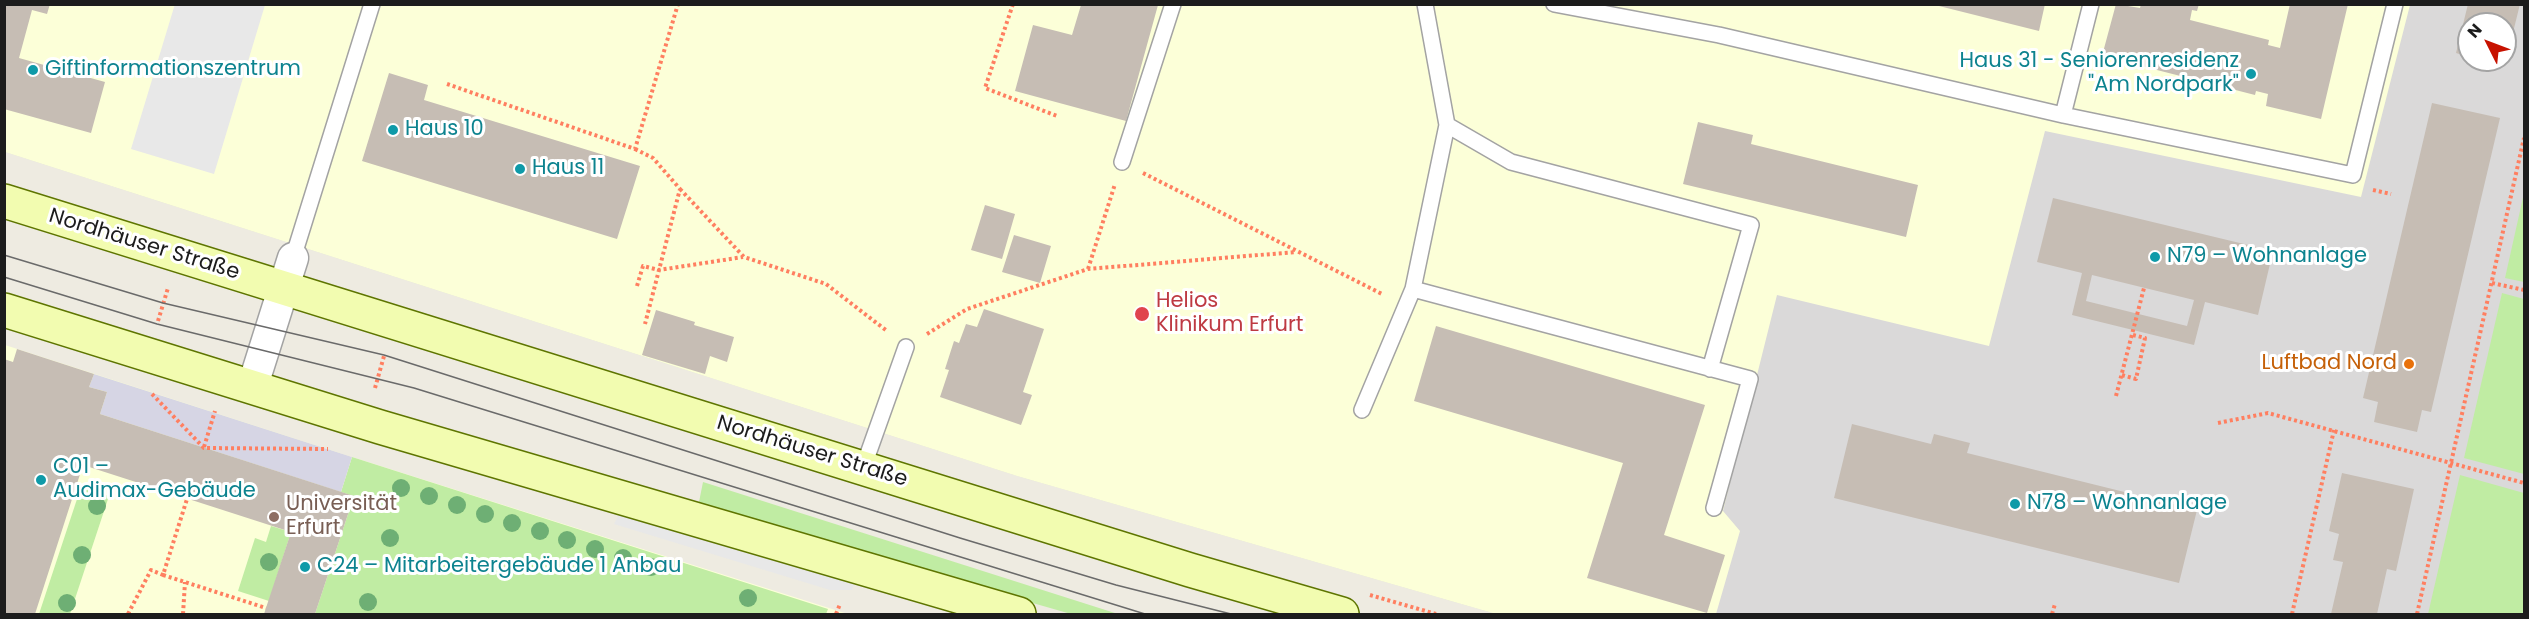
<!DOCTYPE html>
<html>
<head>
<meta charset="utf-8">
<style>
  body { margin:0 }
  #map { position:relative; width:2529px; height:619px; overflow:hidden; background:#eeebe1; font-family:Poppins,sans-serif }
  canvas { display:block }
  .frame { position:absolute; inset:0; border:6px solid #1c1c1c; pointer-events:none }
  .north { position:absolute; left:2457px; top:12px; width:60px; height:60px; box-sizing:border-box; background:#fff; border:2px solid #a4a4a4; border-radius:50%; rotate:312deg; font-size:16px; font-weight:700; line-height:24px; text-align:center; color:#1c1c1c }
  .north::after { content:''; display:block; margin:auto; width:21px; height:27px; background:#c71200; clip-path:polygon(50% 0,100% 100%,50% 72%,0 100%) }
</style>
</head>
<body>
<div id="map">
<canvas width="2529" height="619"></canvas>
<div class="frame"></div>
<div class="north">N</div>
</div>
<script>
const context = document.querySelector('canvas').getContext('2d');
context.lineJoin = 'round';
function paint(path, color) { context.fillStyle = color; context.fill(path, 'evenodd'); }
function stroke(path, color, width, dash) { context.strokeStyle = color; context.lineWidth = width; context.lineCap = dash ? 'butt' : 'round'; context.setLineDash(dash || []); context.stroke(path); }
function drawText(font, color, halo, rows, align = 'center') {
  context.font = font + ' Poppins,sans-serif'; context.lineWidth = 6; context.setLineDash([]); context.textBaseline = 'middle'; context.strokeStyle = halo; context.fillStyle = color; for (const [text, x, y, turn = 0] of rows) {
    context.save(); context.translate(x, y); context.rotate((+turn || 0) * Math.PI / 180); context.textAlign = isNaN(turn) ? turn : align; if (halo) context.strokeText(text, 0, 0); context.fillText(text, 0, 0); context.restore();
  }
}
const residential = new Path2D(`
  M5 5H2524V614H1496L1017 476 5 152ZM2469 24H2505V60H2469Z`);
const education = new Path2D(`
  M5 5H2410L2361 197 2045 131 1989 346 1777 295 1723 511 1740 531 1716 614H1496L1017 476 5 152Z
  M5 345 352 457 848 614H5Z`);
const grass = new Path2D(`
  M2524 193V282L2505 278Z
  M2502 293 2524 299V474L2464 458Z
  M352 457 828 609 826 614H315L354 496 341 492Z
  M2460 475 2524 493V614H2428Z
  M703 482 1118 614H1071L698 507Z
  M81 487 109 496 70 614H39Z
  M271 526 291 532 269 601 238 591 255 538 266 542Z`);
const parking = new Path2D(`
  M175 4 265 5 214 174 131 149Z
  M619 514 644 518 855 580 852 590H830L614 524Z`);
const plaza = new Path2D(`
  M94 374 352 457 341 492 100 414 107 392 89 387Z`);
const building = new Path2D(`
  M4 4H50L47 14 32 10 19 58 105 82 91 133 4 109Z
  M1931 4H2045L2039 31Z
  M2116 4 2140 8 2141 4H2199L2197 11 2192 10 2190 20 2269 40 2268 45 2280 48 2290 4H2348L2321 119 2266 106 2268 94 2256 91 2255 95 2102 56Z
  M2468 4H2520L2505 65 2486 61 2505 60V24H2469V57L2456 53Z
  M1081 5H1158L1126 121 1015 91 1033 25 1072 35Z
  M389 73 428 85 424 100 640 166 617 239 362 161Z
  M2432 103 2500 118 2431 412 2422 410 2417 432 2374 422 2378 402 2363 398Z
  M1698 122 1753 135 1751 144 1918 185 1906 237 1683 184Z
  M2053 198 2273 251 2258 315 2205 302 2194 345 2072 315 2082 273 2037 262ZM2092 275 2194 300 2187 326 2086 301Z
  M985 205 1015 214 1002 259 971 250Z
  M1014 235 1051 246 1040 283 1002 272Z
  M984 309 1044 329 1023 392 1032 395 1021 425 940 397 949 370 945 369 954 341 959 343 966 324 977 327Z
  M656 310 695 322 694 325 734 337 727 362 710 356 705 374 642 355Z
  M1436 326 1705 405 1664 535 1725 555 1707 613 1587 578 1623 463 1414 401Z
  M17 349 94 374 89 387 107 392 100 414 354 496 315 614H264L291 532 83 465 35 614H4V359L13 362Z
  M1852 424 1931 444 1934 434 1970 443 1967 453 2197 510 2179 583 1834 498Z
  M2342 473 2414 489 2396 571 2387 569 2377 614H2331L2343 562 2333 560 2339 534 2329 531Z`);
const path = new Path2D(`
  M1013 4 985 88 1057 116
  M447 84 635 149 678 4
  M635 149 653 158 680 189 645 324
  M1143 173 1382 294
  M680 189 744 257 826 284 887 331
  M2373 190 2391 194
  M1088 269 1115 184
  M2492 283 2524 290
  M637 286 643 266 659 270 743 257
  M158 321 168 288
  M927 334 967 309 1088 269 1296 252
  M2122 375 2136 379 2145 338 2133 335
  M375 388 384 356
  M152 394 204 448 328 449
  M2116 396 2144 288
  M2218 423 2268 413 2524 483
  M204 447 215 411
  M163 575 266 608
  M1370 595 1436 614
  M128 614 151 570 163 575 187 499
  M183 614 185 582
  M836 614 840 604
  M2052 614 2055 604
  M2292 614 2334 430
  M2417 614 2524 138`);
const lane = new Path2D(`
  M1554 4 1719 35 2063 115 2353 175 2395 4
  M2063 115 2091 4
  M1447 125 1511 162 1751 225 1710 369
  M1122 162 1173 4
  M293 258 372 4
  M1413 289 1750 379 1714 508
  M1362 410 1413 289 1447 125 1425 4
  M863 468 906 347`);
const street = new Path2D(`
  M252 388 293 258`);
const secondary = new Path2D(`
  M4 201 1190 570 1342 614
  M4 310 380 427 1019 614`);
const tram = new Path2D(`
  M4 255 163 303 384 355 960 538 1116 585 1231 614
  M4 277 157 324 414 388 1145 614`);
const trees = [
  [401,488],
  [429,496],
  [457,505],
  [97,506],
  [485,514],
  [512,523],
  [540,531],
  [390,538],
  [567,540],
  [595,549],
  [82,555],
  [623,558],
  [269,562],
  [651,567],
  [748,598],
  [368,602],
  [67,603]
];
const markers = [
  [33,70,6,"#0f9aa8"],
  [2251,74,6,"#0f9aa8"],
  [393,130,6,"#0f9aa8"],
  [520,169,6,"#0f9aa8"],
  [2155,257,6,"#0f9aa8"],
  [1142,314,8,"#e0444e"],
  [2409,364,6,"#e8710a"],
  [41,480,6,"#0f9aa8"],
  [2015,504,6,"#0f9aa8"],
  [274,517,6,"#8d6e63"],
  [305,567,6,"#0f9aa8"]
];
const cultureNames = [
  ["Haus 31 - Seniorenresidenz",2239,62,"right"],
  ["\"Am Nordpark\"",2239,86,"right"],
  ["Giftinformationszentrum",45,70],
  ["Haus 10",405,130],
  ["Haus 11",532,169],
  ["N79 – Wohnanlage",2167,257],
  ["C01 –",53,468],
  ["Audimax-Gebäude",53,492],
  ["N78 – Wohnanlage",2027,504],
  ["C24 – Mitarbeitergebäude 1 Anbau",317,567]
];
const streetNames = [
  ["Nordhäuser Straße",144,245,17],
  ["Nordhäuser Straße",812,452,17]
];
const healthNames = [
  ["Helios",1156,302],
  ["Klinikum Erfurt",1156,326]
];
const foodNames = [
  ["Luftbad Nord",2397,364]
];
const educationNames = [
  ["Universität",286,505],
  ["Erfurt",286,529]
];
paint(residential, '#dad9d9');
paint(education, '#fcffd8');
paint(grass, '#c0eca3');
paint(parking, '#e8e8e8');
paint(plaza, '#d6d5e4');
paint(building, '#c6bdb4');
stroke(lane, '#a3a3a3', 18);
stroke(street, '#a3a3a3', 33);
stroke(secondary, '#5e7500', 36);
stroke(path, '#ff7f60', 4, [3, 3]);
stroke(lane, '#fff', 15);
stroke(street, '#fff', 30);
stroke(secondary, '#f2fcb0', 33);
stroke(tram, '#6a6a6a', 1.5);
context.fillStyle = '#6eaf74';
for (const [x, y] of trees) { context.beginPath(); context.arc(x, y, 9, 0, 2 * Math.PI); context.fill(); }
for (const [x, y, r, color] of markers) { const dot = new Path2D(); dot.arc(x, y, r, 0, 2 * Math.PI); context.fillStyle = color; context.fill(dot); stroke(dot, '#fff', 2); }
drawText('21px', '#0d838f', '#fff', cultureNames, 'left');
drawText('21px', '#1c1c1c', '#fff', streetNames);
drawText('21px', '#be3a42', '#fff', healthNames, 'left');
drawText('21px', '#c56008', '#fff', foodNames, 'right');
drawText('21px', '#785e54', '#fff', educationNames, 'left');
</script>
</body>
</html>
